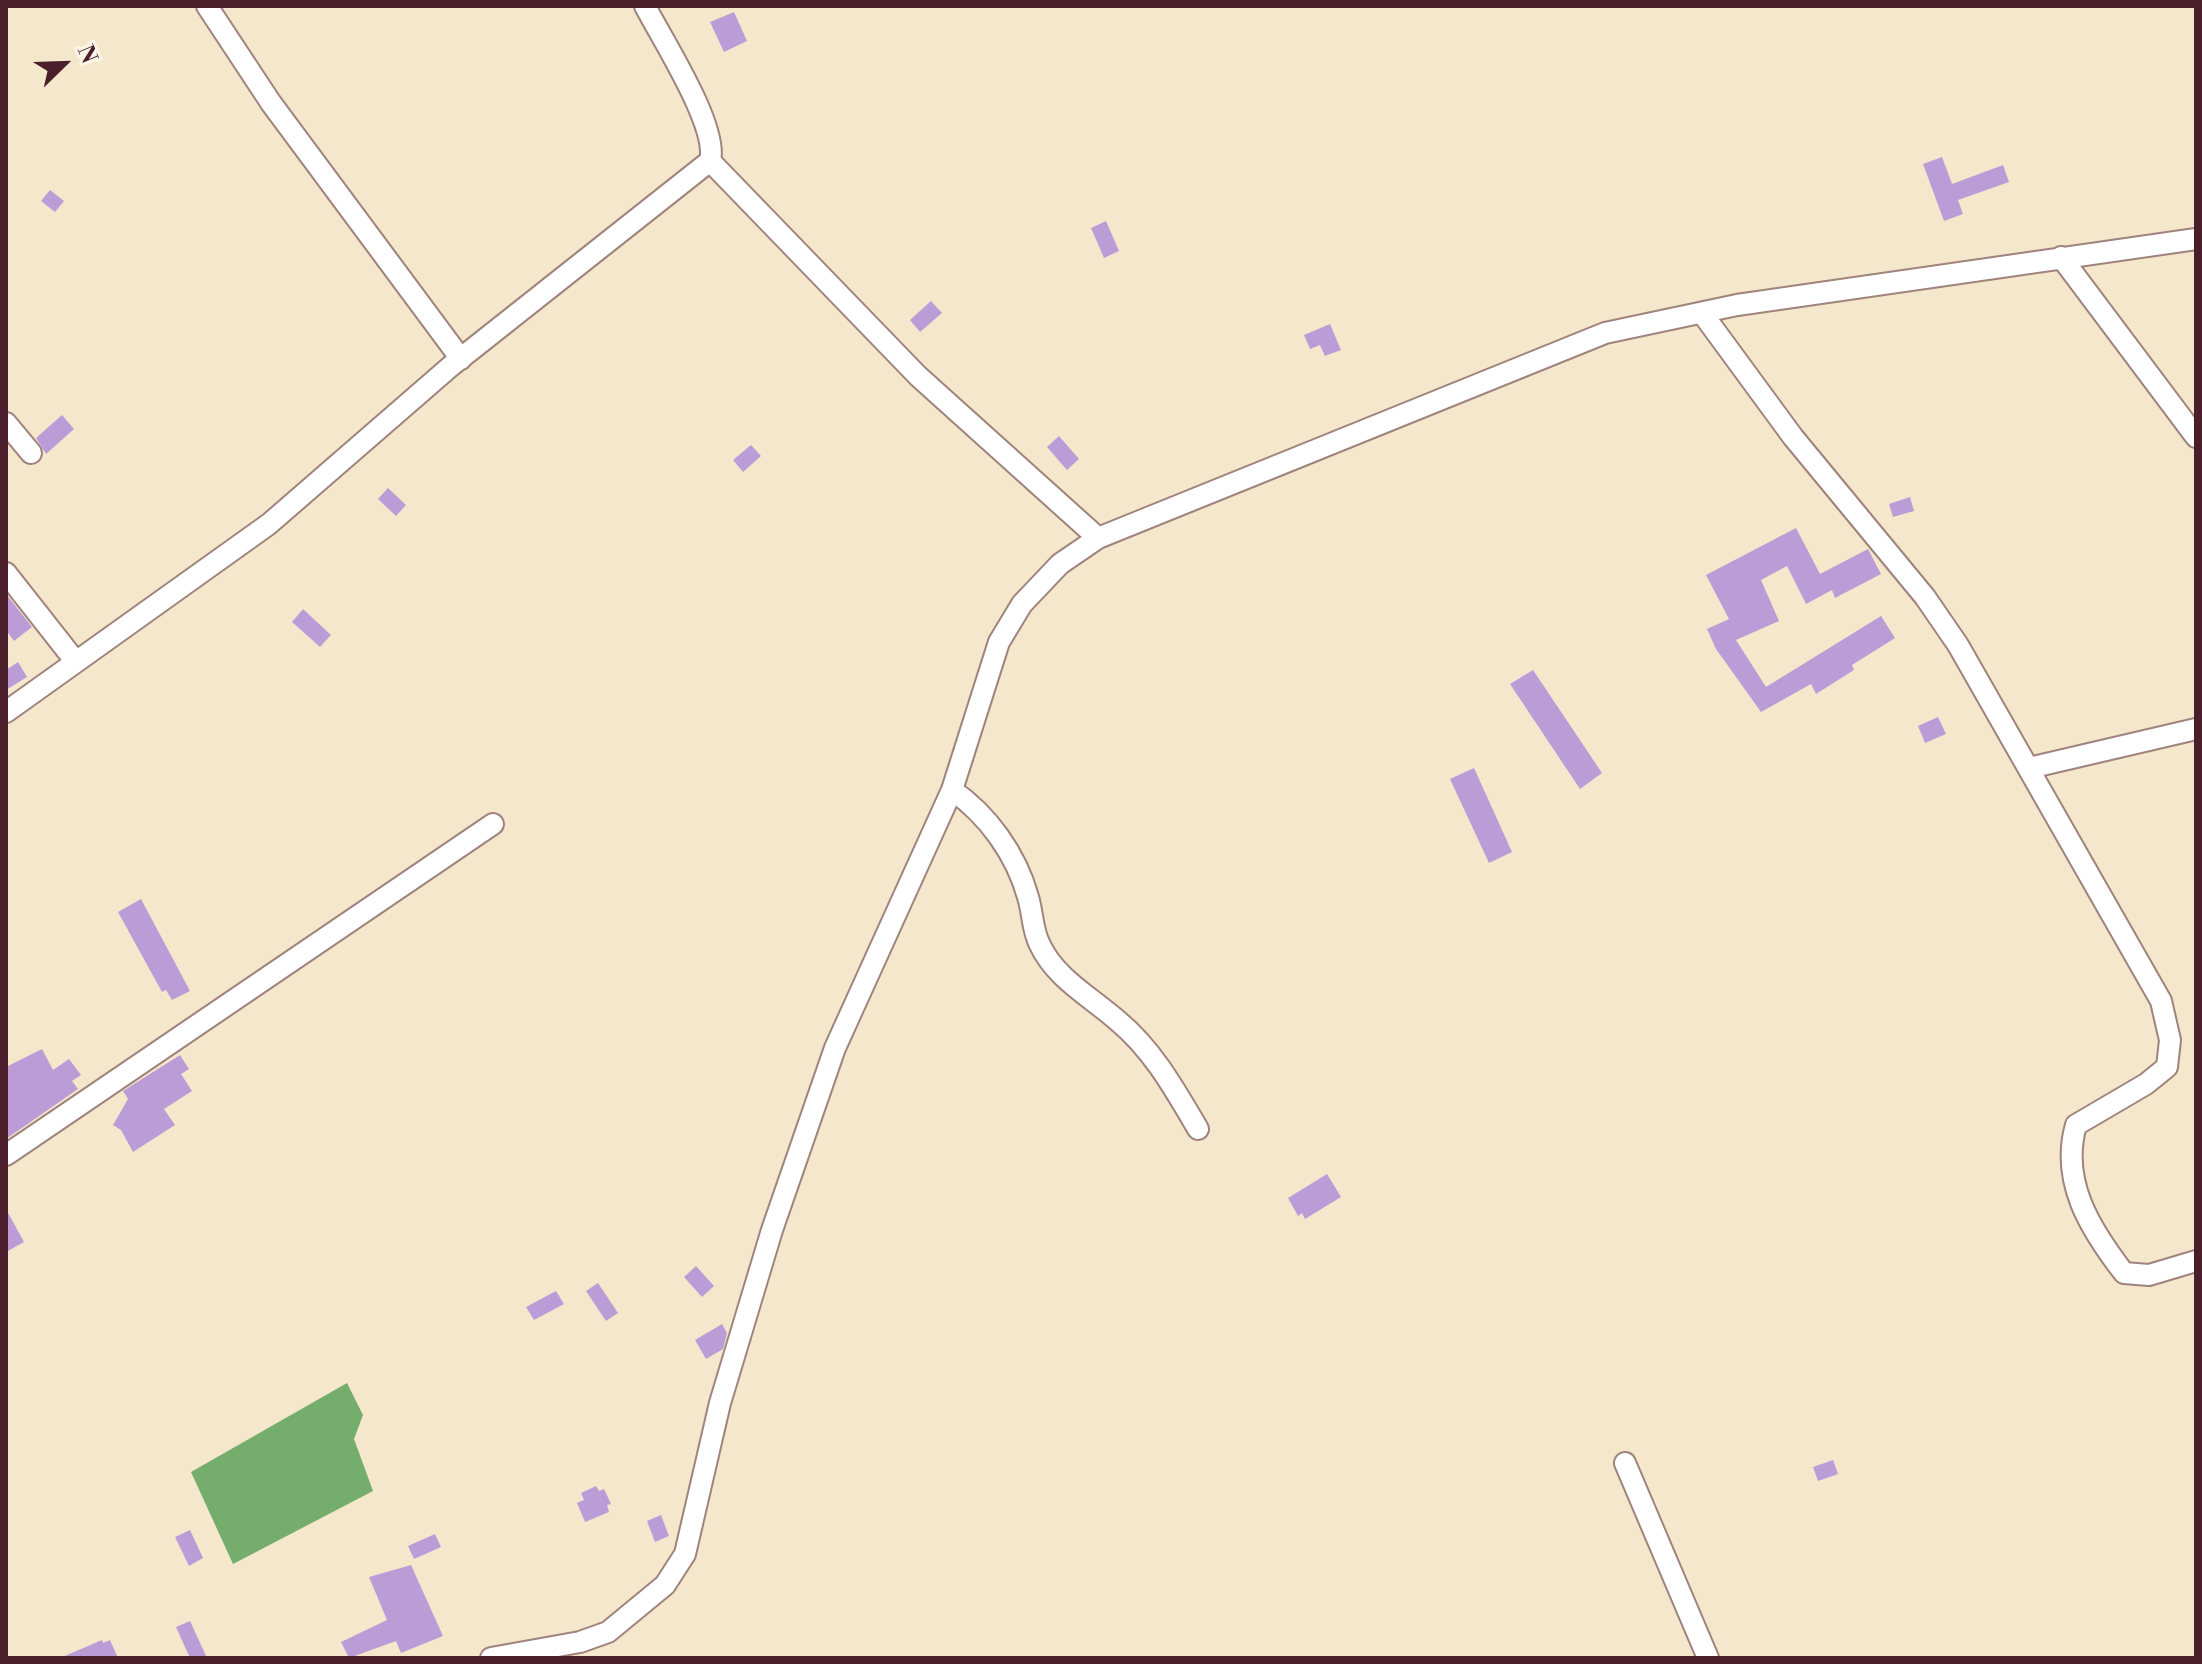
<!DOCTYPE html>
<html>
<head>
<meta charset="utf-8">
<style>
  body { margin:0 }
  #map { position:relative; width:2202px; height:1664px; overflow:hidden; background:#f4e7cc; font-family:"Libre Bodoni",serif }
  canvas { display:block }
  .frame { position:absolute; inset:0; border:8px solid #4a1f2b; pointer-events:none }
  .north { position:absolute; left:24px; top:24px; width:80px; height:80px; -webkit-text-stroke:6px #fcf5e5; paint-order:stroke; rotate:67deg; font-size:22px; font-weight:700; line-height:32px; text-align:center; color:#4a1f2b }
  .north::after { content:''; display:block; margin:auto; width:28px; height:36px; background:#4a1f2b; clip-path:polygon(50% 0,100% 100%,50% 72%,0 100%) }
</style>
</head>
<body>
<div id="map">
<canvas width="2202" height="1664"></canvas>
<div class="frame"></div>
<div class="north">N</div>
</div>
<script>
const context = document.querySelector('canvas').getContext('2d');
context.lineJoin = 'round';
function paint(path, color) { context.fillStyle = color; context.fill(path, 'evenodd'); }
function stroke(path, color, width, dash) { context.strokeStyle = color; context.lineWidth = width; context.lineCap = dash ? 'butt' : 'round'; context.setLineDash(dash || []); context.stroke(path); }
const forest = new Path2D(`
  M347 1383 363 1415 354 1439 373 1491 233 1564 191 1472Z`);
const building = new Path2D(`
  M734 12 747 41 724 52 710 22Z
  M1942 157 1952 184 2003 165 2009 182 1958 200 1963 214 1944 221 1923 164Z
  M50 190 64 201 55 212 41 201Z
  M1106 221 1119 251 1104 258 1091 228Z
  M931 301 942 313 920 332 910 320Z
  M1330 324 1341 350 1325 356 1320 345 1310 349 1304 335Z
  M62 415 74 429 46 454 36 438Z
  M1059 436 1079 459 1067 470 1047 447Z
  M751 445 761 456 743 472 733 460Z
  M388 488 406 505 396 516 378 499Z
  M1910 497 1914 511 1893 517 1889 504Z
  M1796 528 1820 574 1868 549 1881 574 1835 598 1832 590 1806 604 1787 566 1761 580 1779 621 1736 640 1766 687 1881 616 1895 638 1852 665 1854 670 1816 694 1811 684 1761 712 1716 649 1707 629 1729 619 1706 575Z
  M6 594 32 627 14 641 6 630Z
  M303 609 331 635 320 647 292 622Z
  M18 662 27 677 6 690V670Z
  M1533 670 1602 773 1580 789 1510 684Z
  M1938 717 1946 734 1925 743 1918 726Z
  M1474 768 1512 852 1489 863 1450 779Z
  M141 899 190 991 172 1000 166 990 162 992 118 912Z
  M42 1049 53 1070 69 1059 81 1075 72 1081 78 1089 6 1139V1067Z
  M180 1055 189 1069 181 1074 192 1091 164 1109 175 1125 133 1152 121 1130 113 1125 128 1099 123 1091Z
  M1327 1174 1341 1197 1305 1219 1302 1213 1298 1216 1288 1198Z
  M6 1209 24 1242 6 1252Z
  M696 1266 714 1286 702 1297 684 1277Z
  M598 1283 618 1313 606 1321 586 1291Z
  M556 1291 564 1304 534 1320 526 1307Z
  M722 1324 727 1333 723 1349 706 1359 695 1340Z
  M1833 1460 1838 1474 1818 1481 1813 1467Z
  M596 1486 599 1491 604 1489 611 1504 607 1505 609 1512 585 1522 577 1503 584 1500 581 1493Z
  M661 1515 669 1536 655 1542 647 1521Z
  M190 1530 203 1558 189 1566 175 1537Z
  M435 1534 441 1547 414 1559 408 1546Z
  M411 1565 443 1636 401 1653 396 1641 349 1658 341 1642 387 1620 369 1577Z
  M190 1621 207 1658H190L176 1627Z
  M102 1640 103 1643 110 1640 118 1658H60Z`);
const minor = new Path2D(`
  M207 6 271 103 461 359
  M645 6C662 39 719 127 710 161L918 376 1098 538
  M2061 257 2196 437
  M1702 313 1793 437 1925 597 1958 645 2161 1001 2170 1040 2167 1067 2146 1084 2076 1125C2060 1181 2090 1229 2124 1273L2149 1275 2196 1261
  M6 423 31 453
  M6 573 76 662
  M6 712 269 524 451 366 710 161
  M2029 768 2196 729
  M952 790C988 815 1016 854 1028 897 1033 913 1032 930 1040 945 1056 979 1091 997 1118 1021 1153 1050 1175 1090 1198 1129
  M6 1155 493 824
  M1625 1463 1708 1658
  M491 1658 580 1642 608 1632 665 1585 685 1554 720 1403 772 1230 835 1048 952 790 999 642 1022 604 1060 564 1098 538 1605 333 1737 305 2196 239`);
paint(forest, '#74ad6c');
paint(building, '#bc9cd7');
stroke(minor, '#9f837c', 24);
stroke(minor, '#fff', 20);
</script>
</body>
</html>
